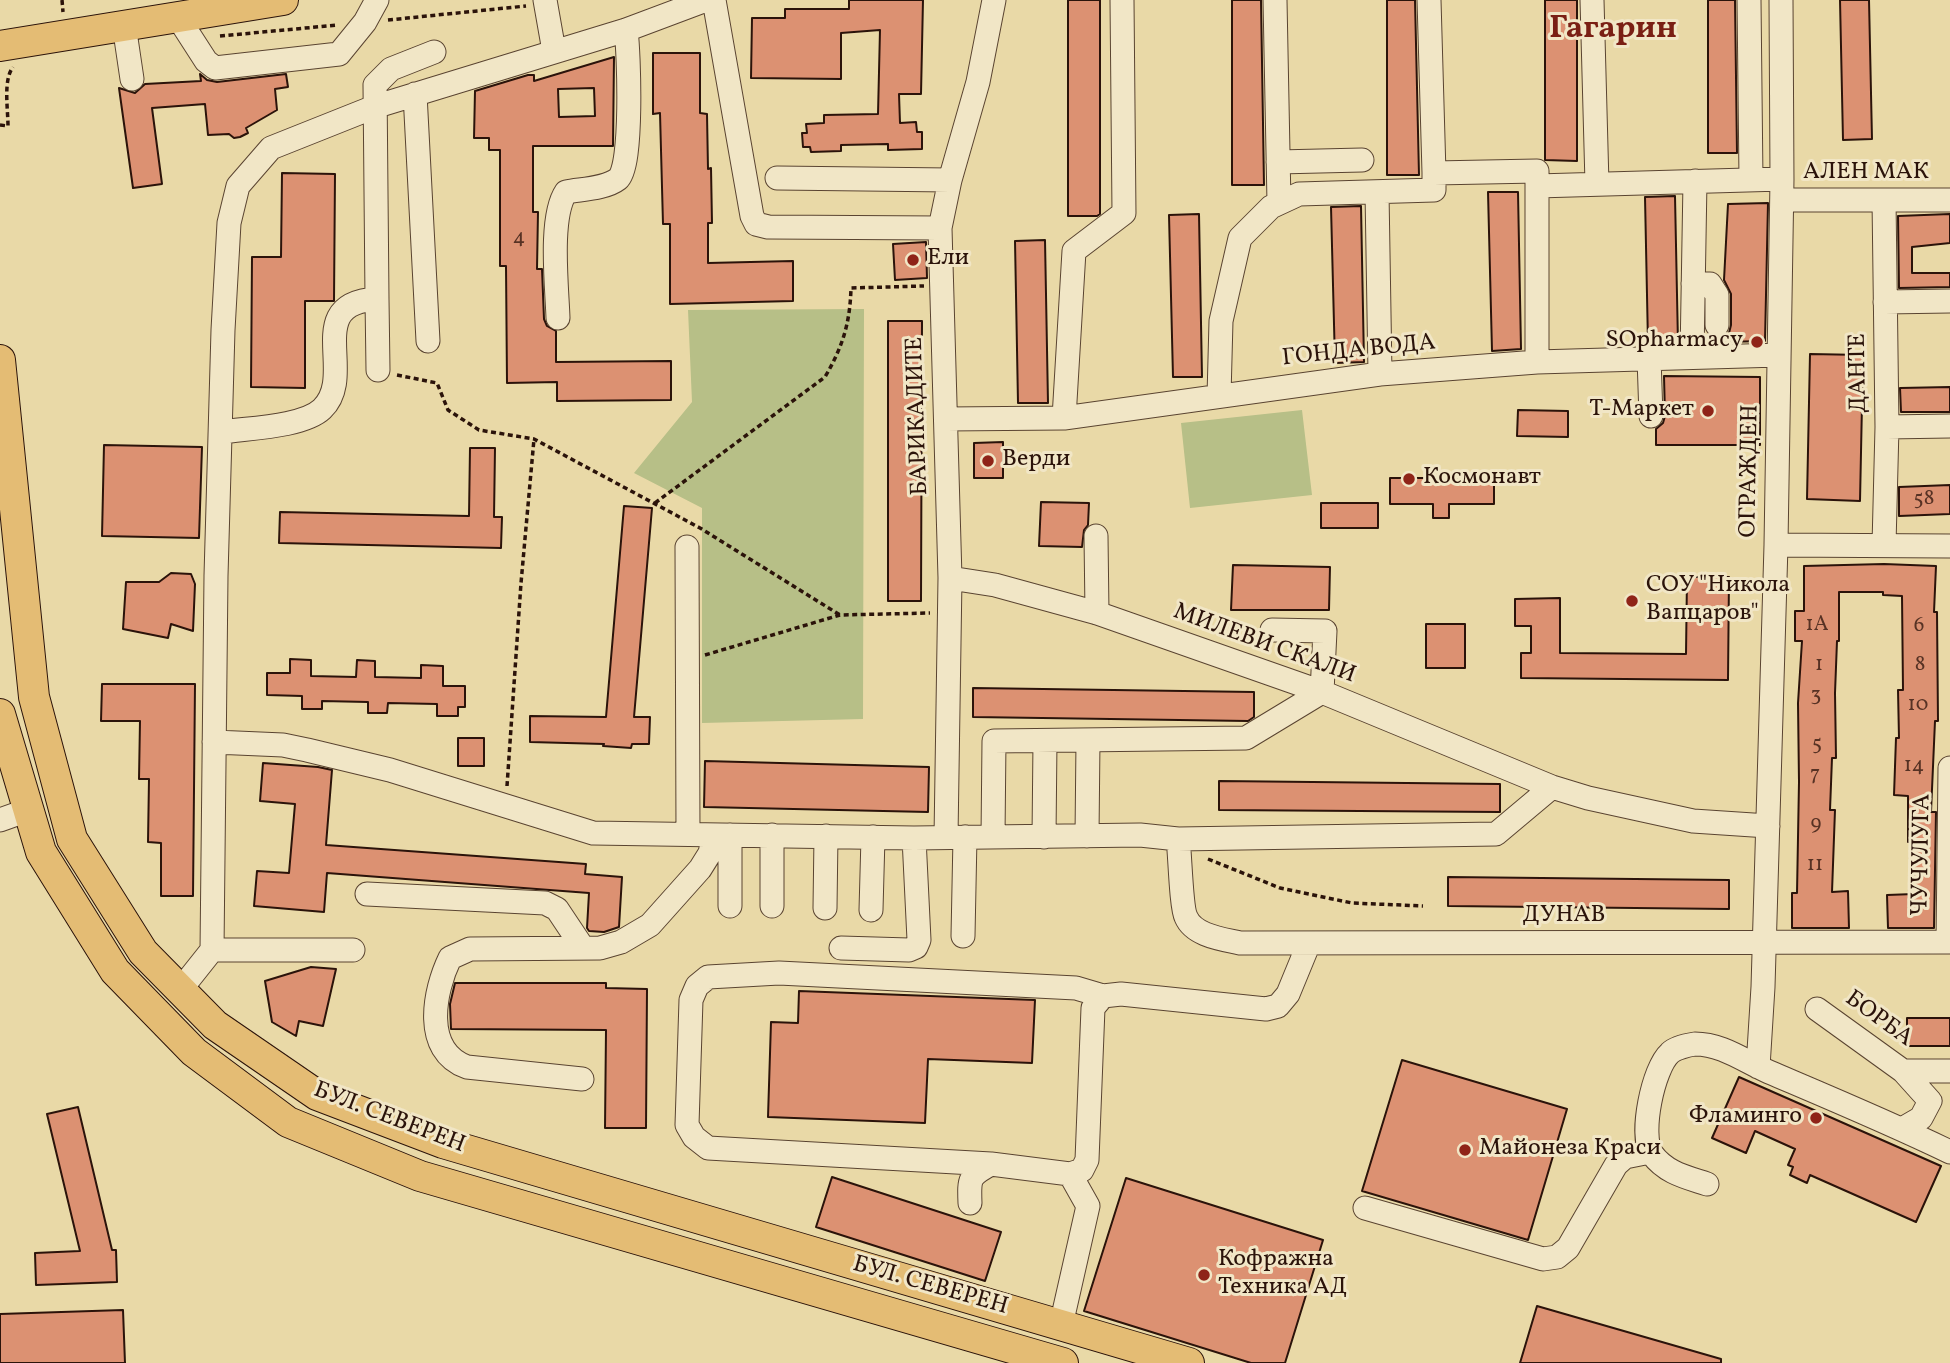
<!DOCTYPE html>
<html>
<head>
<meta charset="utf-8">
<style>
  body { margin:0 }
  canvas { display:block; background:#e9d9a7 }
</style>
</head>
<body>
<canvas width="1950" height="1363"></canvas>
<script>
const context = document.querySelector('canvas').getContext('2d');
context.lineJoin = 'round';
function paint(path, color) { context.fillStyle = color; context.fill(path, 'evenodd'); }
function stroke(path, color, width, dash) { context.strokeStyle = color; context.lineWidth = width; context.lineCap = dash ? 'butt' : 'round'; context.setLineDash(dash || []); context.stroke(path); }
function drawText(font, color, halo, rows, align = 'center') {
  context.font = font + ' Vollkorn,serif'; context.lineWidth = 6; context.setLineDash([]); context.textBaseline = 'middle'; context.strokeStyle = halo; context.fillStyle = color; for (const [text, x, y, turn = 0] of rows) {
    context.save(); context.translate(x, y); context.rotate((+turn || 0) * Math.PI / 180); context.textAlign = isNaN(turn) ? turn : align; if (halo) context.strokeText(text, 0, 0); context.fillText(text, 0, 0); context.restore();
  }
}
const green = new Path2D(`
  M864 309 863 719 702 723V508L634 473 692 402 688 310Z
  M1302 410 1312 495 1190 508 1181 423Z`);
const building = new Path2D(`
  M849 0H923L921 94H899L900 123 916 122 917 132H922V149L888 150V144L841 145V151L811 152 810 147H803L802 133H807L806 124 824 123V115L878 114 880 30 841 33V79L751 78 752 18H785V9H849Z
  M1068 0H1100V214L1097 216H1068Z
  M1232 0H1261L1264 185H1232Z
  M1387 0H1415L1419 175H1387Z
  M1545 0H1577V161L1545 160Z
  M1708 0H1735L1737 153H1708Z
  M1840 0H1869L1872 139 1843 140Z
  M653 53H700V113L707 114 708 169 711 168 712 223H708V263L793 261V301L670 304V224H663L660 113 653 114Z
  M614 57 613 146H533V212H538L537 269H542L544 319 547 326 556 331V362L671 361V400L557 401V382L507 383 506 266H500V150H489V138H474L475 91 528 75H534V81ZM594 88 595 116 559 117 558 89Z
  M200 74 207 80 217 82 286 74 288 87 275 89 277 110 246 128 248 133 240 137 234 138 229 134 208 135 205 104 152 108 162 184 133 188 119 88 135 93 145 84 201 81Z
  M282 173 335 174 334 301H305V388L251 387 252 257H281Z
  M1488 192H1518L1521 349 1492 351Z
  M1675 196 1678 344H1648L1645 197Z
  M1768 203 1765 341 1723 342V337L1729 333 1731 325V294L1724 280 1728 204Z
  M1361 206 1364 362 1335 363 1331 207Z
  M1199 214 1202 377H1173L1169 215Z
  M1950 214V243L1912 247V273H1950V287L1899 288 1898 216Z
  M1045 240 1048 403H1018L1015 241Z
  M926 242 927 278 895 280 893 244Z
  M888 321H922L921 601H888Z
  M1810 354 1863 355 1860 501 1807 499Z
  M1664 376 1760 377V445H1656V429L1663 423 1665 416Z
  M1950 387V412H1901L1900 388Z
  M1518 410 1568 411V437L1517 436Z
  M1003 442V478H974V443Z
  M104 445 202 447 199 538 102 536Z
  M470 448H495L494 517H502L501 548 279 543 280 512 469 516Z
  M1390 478H1494V504H1449V518H1433V504H1390Z
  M1950 485V514L1899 516V487Z
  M1041 502 1089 503 1088 525 1084 530 1082 547 1039 546Z
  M1321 503H1378V528H1321Z
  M624 506 652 508 634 717H650L649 744H632L631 748 603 746 604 744 530 742V716L606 717Z
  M1884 564 1936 566 1934 612H1937L1938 721H1935L1931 812H1936L1934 928H1888L1887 895 1914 894 1913 842H1908V796L1894 795 1896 738H1899L1898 690H1903L1902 596 1883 595V592H1839V641H1837L1835 693 1836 758H1832L1830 810H1835L1832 892 1848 891 1849 928H1792V893H1797L1799 782 1798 703 1802 641H1795V611H1804V566Z
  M1233 565 1330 567 1329 610H1231Z
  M171 573 191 574 195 584 193 631 171 624 168 638 123 629 126 582H159Z
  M1687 577H1729L1728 680 1521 678V653H1531V626H1515V599L1560 598V653L1686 654Z
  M1426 624H1465V668H1426Z
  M290 659 311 660V676L356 677 357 660 375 661V677L421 678V665L443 666V686H465V707H458V716H437V704L388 703 387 713H368V702L322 701V709H302V696L267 695V673H290Z
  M102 684H195L193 896H161V843L148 842 149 779H139L140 721H101Z
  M973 688 1254 692V717L1248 721 973 717Z
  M458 738H484V766H458Z
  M705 761 929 767 928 812 704 807Z
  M263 763 318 767 332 770 326 845 586 864 585 874 622 877 619 927 604 932 589 931 587 928 589 893 327 873 324 912 254 906 257 871 289 873 295 804 260 801Z
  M1219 781 1500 784V812L1219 810Z
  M1448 877 1729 880V909L1448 906Z
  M311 967 336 969 323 1026 299 1021 296 1036 272 1022 265 981Z
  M455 983H606V988L647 989 646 1128H605L606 1030 451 1029 450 1004Z
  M799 991 1035 1000 1032 1063 928 1059 925 1123 768 1117 771 1022 798 1023Z
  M1907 1018H1950V1046H1907Z
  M1402 1060 1567 1109 1528 1240 1362 1191Z
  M1739 1077 1941 1166 1916 1222 1810 1175 1807 1183 1790 1175 1793 1167 1788 1165 1795 1149 1755 1131 1746 1153 1712 1138Z
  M78 1107 112 1250H116L117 1282 36 1285 35 1253 80 1251 47 1114Z
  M832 1177 1001 1232 985 1281 816 1227Z
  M1126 1178 1323 1240 1285 1363H1251L1084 1311Z
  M1537 1306 1721 1359V1363H1520Z
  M123 1310 125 1363H0V1314Z`);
const path = new Path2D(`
  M62 0 63 12
  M388 20 526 6
  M220 36 338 25
  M0 125 8 126C8 109 3 80 13 67
  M397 375 437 383 448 410 479 430 534 439 700 528 840 615
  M655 503 825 377C843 346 850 323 851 288L924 286
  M705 655 840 615 930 613
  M507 786 521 583 534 439
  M1208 859 1280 888 1352 903 1423 906`);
const minor = new Path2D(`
  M545 0 554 51
  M714 0 752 216 756 224 768 227 940 228
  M1275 0 1279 203
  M1429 0 1434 173
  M1592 0 1597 184
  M1749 0 1751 179
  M177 16 206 61 215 68 339 54 365 22 377 0
  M124 25 132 79
  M415 94 428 341
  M1278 162 1362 160
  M777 178 950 180
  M1537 186 1782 179
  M1377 192 1380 374
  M1782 200H1950
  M1884 200 1887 427 1884 545
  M1693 284H1710L1717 295V325
  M377 299 378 370
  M1885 302 1950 301
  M558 318C557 287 549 217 566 192 581 189 605 189 618 179 633 167 629 53 626 30
  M1692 356 1695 181
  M1649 358 1651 416
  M1219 396 1221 321 1240 238 1271 207 1299 194 1434 190V173L1537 171V362
  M1064 418 1074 251 1124 213 1122 0
  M946 419 1064 418 1380 374 1537 362 1779 355
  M1887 427 1950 426
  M222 432C247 428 303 427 322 409 358 375 301 303 377 299L375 85 391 69 434 52
  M1096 536 1097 613
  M1776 545 1950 546
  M687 547 688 834
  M950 578 995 585 1097 613 1322 692 1552 787 1588 798 1693 821 1768 826
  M214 742 283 745 307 750 390 770 593 833 914 838 1140 835 1178 839C1180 853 1181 907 1186 917 1194 936 1223 939 1240 943L1950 942
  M0 820 28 810
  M1087 836 1088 741
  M946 837 950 578 940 228 950 180 978 82 994 0
  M993 837 994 741 1246 738 1322 692 1325 631 1272 630
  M1044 837 1045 741
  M1178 839 1496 834 1552 787
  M367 894 545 903 557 909 583 948
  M730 906V835
  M772 906V835
  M825 908 826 836
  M871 910 873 837
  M963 936 965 837
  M1948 942 1950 768
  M841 948 909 950 916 947 919 940 914 838
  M212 950H353
  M181 989 212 950 216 576 223 330 229 223 238 186 271 148 374 107 626 30 706 0
  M1103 996 1093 1008 1087 1160 1082 1170 1070 1174 991 1164 708 1148 694 1137 687 1125 691 1000 697 986 708 977 779 973 1076 988 1103 996 1121 994 1266 1009 1278 1006 1288 994 1309 943
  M1817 1009 1903 1071H1950
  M1758 1067 1763 987 1776 545 1782 179 1781 0
  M582 1079 467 1067C422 1051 434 991 450 958L470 949 600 948 621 942 650 925 700 869 710 853 714 835
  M1902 1129 1921 1118 1930 1101 1903 1071
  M1707 1184C1686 1177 1666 1173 1652 1154 1639 1136 1653 1068 1670 1053 1675 1048 1688 1045 1695 1044 1722 1044 1744 1061 1769 1072 1830 1098 1890 1123 1950 1152
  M970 1203C969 1178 969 1176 991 1164
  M1365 1208 1543 1259 1557 1257 1568 1248 1616 1165 1625 1157 1650 1152
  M1061 1325 1088 1206 1070 1174`);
const major = new Path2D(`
  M0 46 283 0
  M0 360 34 697 72 839 143 952 215 1025 317 1095 443 1143 1189 1363
  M0 714 41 852 115 971 194 1052 288 1122 420 1176 1063 1363`);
const markers = [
  [913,260,7,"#8f2418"],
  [1757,342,7,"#8f2418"],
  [1708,411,7,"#8f2418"],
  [988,461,7,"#8f2418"],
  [1409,479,7,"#8f2418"],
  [1632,601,7,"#8f2418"],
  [1816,1118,7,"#8f2418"],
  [1465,1150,7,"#8f2418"],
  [1204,1275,7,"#8f2418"]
];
const numberNames = [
  ["4",519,239],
  ["58",1924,500],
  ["1А",1817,626],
  ["6",1919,627],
  ["1",1819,666],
  ["8",1920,666],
  ["3",1816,696],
  ["10",1918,706],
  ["5",1817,745],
  ["14",1914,767],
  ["7",1815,776],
  ["9",1816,825],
  ["11",1815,866]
];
const streetNames = [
  ["АЛЕН МАК",1866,174],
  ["ГОНДА ВОДА",1359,352,-6],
  ["ДАНТЕ",1860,373,-91],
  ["БАРИКАДИТЕ",919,416,-92],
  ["ОГРАЖДЕН",1751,471,-89],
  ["МИЛЕВИ СКАЛИ",1264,645,20],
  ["ЧУЧУЛУГА",1923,855,-89],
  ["ДУНАВ",1564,917],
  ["БОРБА",1878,1020,36],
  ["БУЛ. СЕВЕРЕН",389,1119,21],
  ["БУЛ. СЕВЕРЕН",930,1287,16]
];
const poiNames = [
  ["Ели",927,260],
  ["SOpharmacy",1743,342,"right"],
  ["Т-Маркет",1694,411,"right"],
  ["Верди",1002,461],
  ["Космонавт",1423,479],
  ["СОУ \"Никола",1646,587],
  ["Вапцаров\"",1646,615],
  ["Фламинго",1802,1118,"right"],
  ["Майонеза Краси",1479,1150],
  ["Кофражна",1218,1261],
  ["Техника АД",1218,1289]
];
const districtNames = [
  ["Гагарин",1613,31]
];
paint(green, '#b7bf87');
paint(building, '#dc9172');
stroke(building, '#2b130a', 2);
stroke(minor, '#5a4431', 25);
stroke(major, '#2b130a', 32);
stroke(path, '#2b130a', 3.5, [5, 3.5]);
stroke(minor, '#f1e6c6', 23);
stroke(major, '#e4bc74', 30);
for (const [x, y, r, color] of markers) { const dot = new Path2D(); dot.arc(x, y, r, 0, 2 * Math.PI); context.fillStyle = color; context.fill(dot); stroke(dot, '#f1e6c6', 2.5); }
drawText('21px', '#573224', null, numberNames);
drawText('24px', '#2b130a', '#f1e6c6', streetNames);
drawText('24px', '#2b130a', '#f1e6c6', poiNames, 'left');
drawText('bold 32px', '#7a1f14', '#f1e6c6', districtNames);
</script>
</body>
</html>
